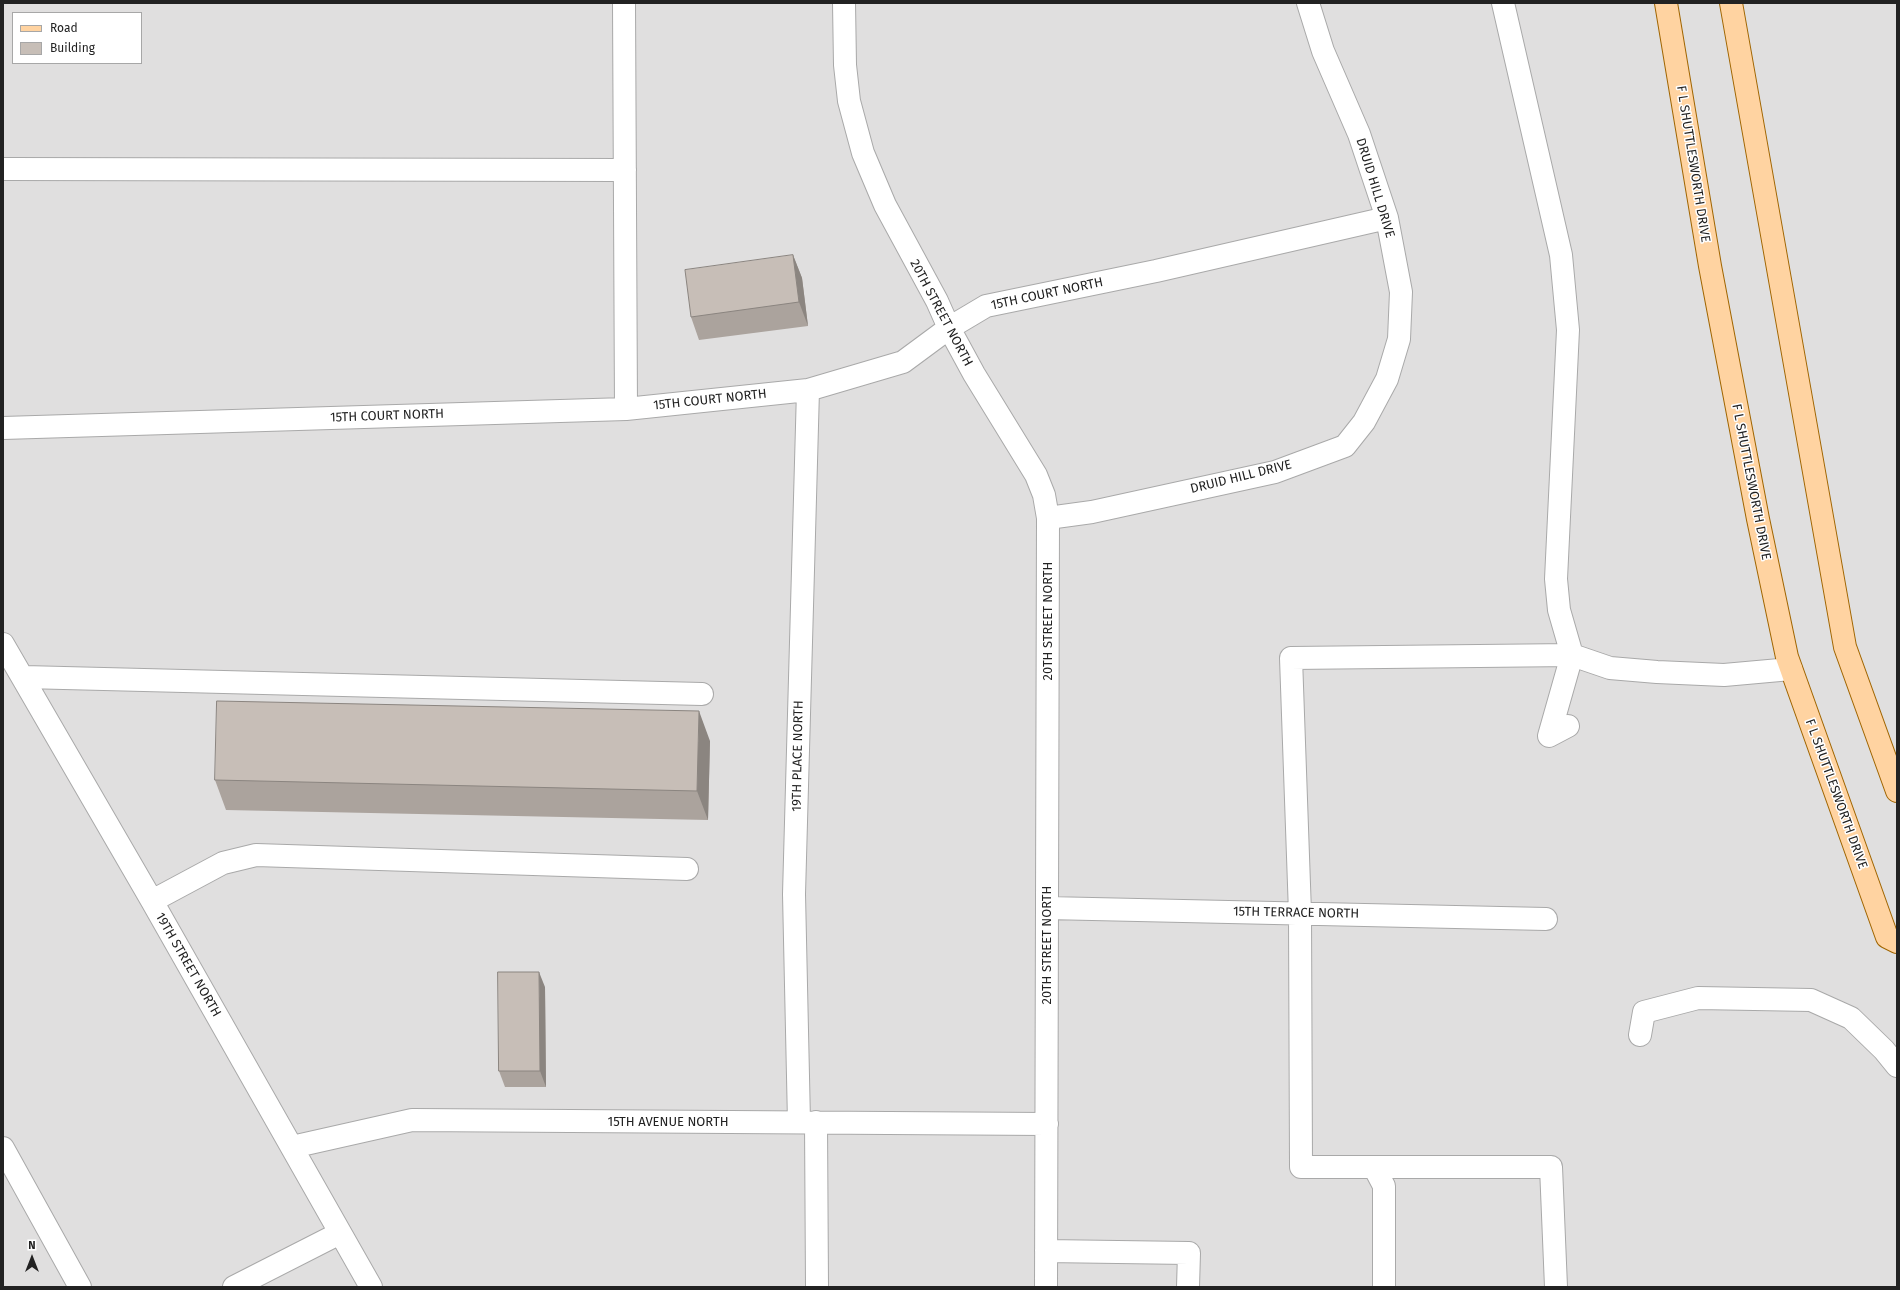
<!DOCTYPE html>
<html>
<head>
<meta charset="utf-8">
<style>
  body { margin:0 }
  #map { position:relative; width:1900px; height:1290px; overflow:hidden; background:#f2efe8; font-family:"Fira Sans",sans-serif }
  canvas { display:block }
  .frame { position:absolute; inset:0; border:4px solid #222; pointer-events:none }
  .legend { position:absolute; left:12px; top:12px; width:130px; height:52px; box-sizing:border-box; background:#fff; border:1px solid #a7a7a7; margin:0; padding:5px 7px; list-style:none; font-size:12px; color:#222 }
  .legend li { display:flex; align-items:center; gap:8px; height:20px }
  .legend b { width:20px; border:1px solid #a7a7a7 }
  .north { position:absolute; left:12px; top:1238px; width:40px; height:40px; -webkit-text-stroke:3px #fff; paint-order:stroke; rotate:0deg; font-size:11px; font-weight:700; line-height:16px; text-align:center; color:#222 }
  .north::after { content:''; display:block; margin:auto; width:14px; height:18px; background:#222; clip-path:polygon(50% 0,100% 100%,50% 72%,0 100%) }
</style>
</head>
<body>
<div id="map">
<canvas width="1900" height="1290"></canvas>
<div class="frame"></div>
<ul class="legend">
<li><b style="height:5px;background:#ffd3a1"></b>Road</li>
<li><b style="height:11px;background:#c7beb7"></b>Building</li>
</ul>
<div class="north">N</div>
</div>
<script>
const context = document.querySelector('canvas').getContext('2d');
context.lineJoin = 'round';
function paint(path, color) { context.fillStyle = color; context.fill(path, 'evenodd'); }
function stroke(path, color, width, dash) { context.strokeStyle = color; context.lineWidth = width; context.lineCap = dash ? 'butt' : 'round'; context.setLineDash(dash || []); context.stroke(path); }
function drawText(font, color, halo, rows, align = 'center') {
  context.font = font + ' "Fira Sans",sans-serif'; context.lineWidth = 3; context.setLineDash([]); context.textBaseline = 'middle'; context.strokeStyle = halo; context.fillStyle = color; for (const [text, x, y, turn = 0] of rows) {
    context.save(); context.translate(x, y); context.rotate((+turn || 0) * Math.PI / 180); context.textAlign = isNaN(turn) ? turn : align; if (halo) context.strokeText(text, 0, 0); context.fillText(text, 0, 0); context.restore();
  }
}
const residential = new Path2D(`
  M3 3H1897V1287H3ZM13 13H141V63H13Z`);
const minor = new Path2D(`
  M624 3 626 409
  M844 3 845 65 849 101 863 153 885 205 937 301 949 328 974 374 1036 475 1044 495 1048 518 1046 1287
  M1503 3 1561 255 1568 330 1556 579 1559 610 1572 655 1549 736 1568 726
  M3 169 625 170
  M3 428 626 409 808 390 903 362 949 328 986 306 1156 271 1387 218
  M1048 518 1092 512 1275 472 1345 446 1364 422 1387 379 1399 339 1401 292 1387 218 1359 134 1323 51 1308 3
  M3 644 152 901 371 1287
  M24 677 702 694
  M152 901 223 863 256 855 687 869
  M1047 908 1546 919
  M1640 1035 1644 1012 1698 998 1811 1000 1851 1018 1884 1050 1897 1066
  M799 1122 794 894 808 390
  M816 1122 817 1287
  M292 1147 412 1120 1047 1124
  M3 1148 80 1287
  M1374 1167 1384 1186V1287
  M1046 1251 1189 1253 1188 1287
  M234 1287 340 1233
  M1556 1287 1551 1167H1301L1300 913 1291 658 1572 655 1610 668 1657 672 1724 675 1791 669`);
const major = new Path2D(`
  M1666 3 1710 266 1758 519 1787 657 1887 937 1897 942
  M1731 3 1845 647 1897 791`);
const wall = new Path2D(`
  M793 255 802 278 808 326 699 340 691 317Z
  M710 741 708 820 226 810 215 780Z
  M545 987 546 1087H505L499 1071Z`);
const shadedWall = new Path2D(`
  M793 255 802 278 808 326 799 302Z
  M699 711 710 741 708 820 697 791Z
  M539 972 545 987 546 1087 540 1071Z`);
const building = new Path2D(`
  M793 255 799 302 691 317 685 270Z
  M217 701 699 711 697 791 215 780Z
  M498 972H539L540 1071H499Z`);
const streetNames = [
  ["F L SHUTTLESWORTH DRIVE",1693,164,81],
  ["DRUID HILL DRIVE",1375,188,73],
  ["15TH COURT NORTH",1047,294,-12],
  ["20TH STREET NORTH",941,313,62],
  ["15TH COURT NORTH",710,400,-6],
  ["15TH COURT NORTH",387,416,-2],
  ["DRUID HILL DRIVE",1241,477,-14],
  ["F L SHUTTLESWORTH DRIVE",1751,482,79],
  ["20TH STREET NORTH",1048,621,-90],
  ["19TH PLACE NORTH",798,756,-89],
  ["F L SHUTTLESWORTH DRIVE",1836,794,70],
  ["15TH TERRACE NORTH",1296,913,1],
  ["20TH STREET NORTH",1047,945,-90],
  ["19TH STREET NORTH",188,965,60],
  ["15TH AVENUE NORTH",668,1122]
];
paint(residential, '#e0dfdf');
stroke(minor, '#a9a9a9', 24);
stroke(major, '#a06500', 24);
stroke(minor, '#fff', 22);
stroke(major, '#ffd3a1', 22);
paint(wall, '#aba39d');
paint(shadedWall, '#8b8580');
paint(building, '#c7beb7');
stroke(building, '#8b8580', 1);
drawText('13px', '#222', '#fff', streetNames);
</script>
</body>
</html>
